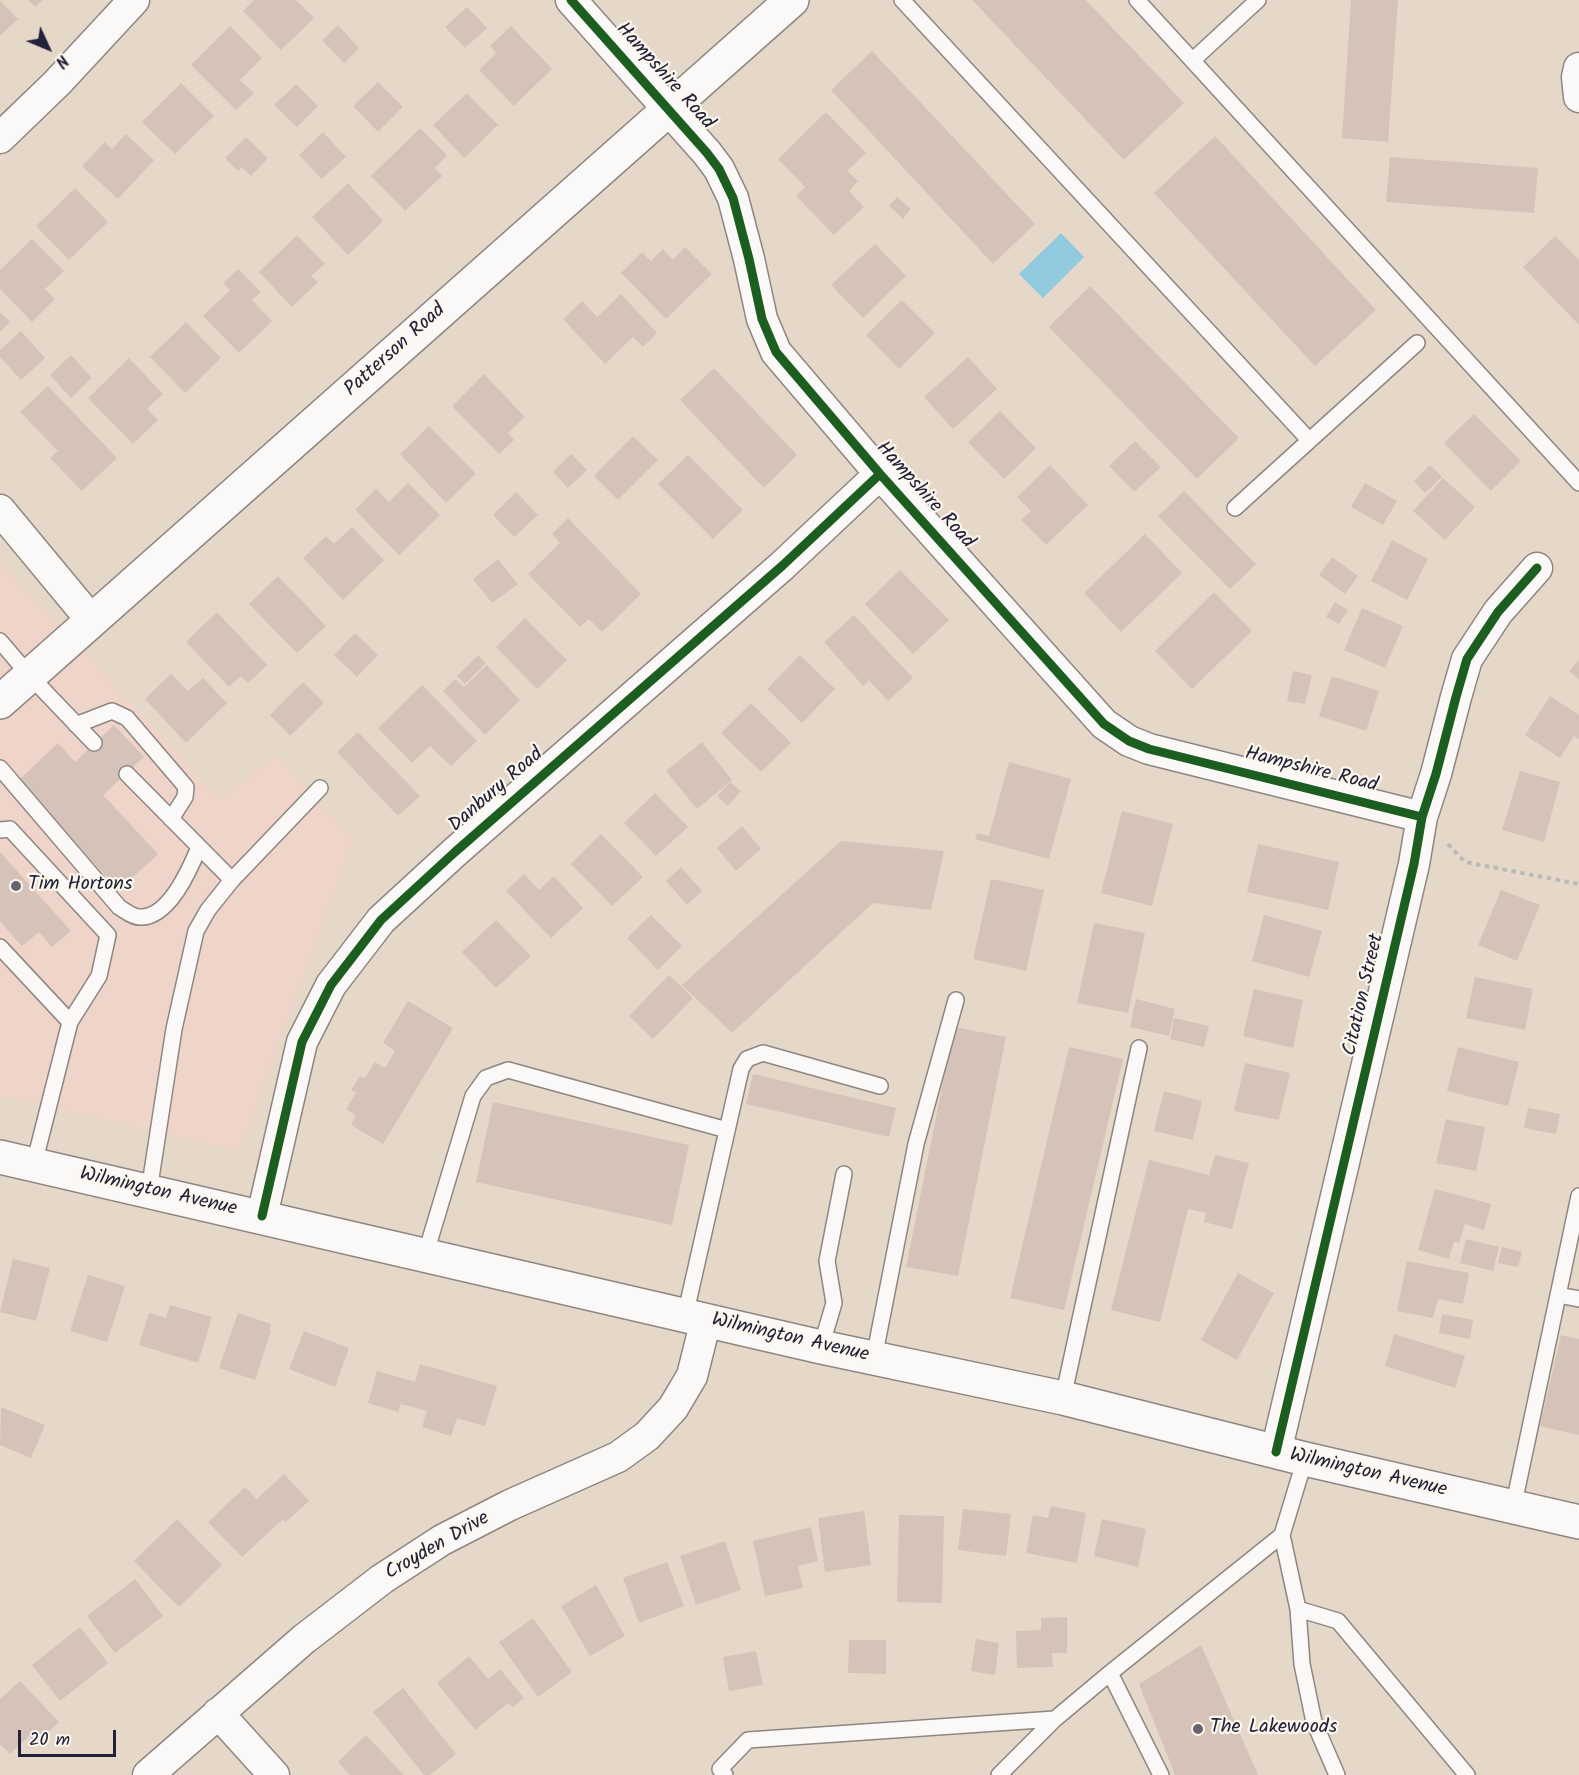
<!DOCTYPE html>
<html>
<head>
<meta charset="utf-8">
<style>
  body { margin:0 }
  #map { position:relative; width:1579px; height:1775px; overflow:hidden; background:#e6d8c8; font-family:Kalam,sans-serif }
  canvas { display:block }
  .north { position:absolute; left:18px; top:18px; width:60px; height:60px; -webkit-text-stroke:4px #fbf7ec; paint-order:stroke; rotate:134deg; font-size:16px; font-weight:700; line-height:24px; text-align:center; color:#22223b }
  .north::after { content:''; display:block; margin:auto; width:21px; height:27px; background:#22223b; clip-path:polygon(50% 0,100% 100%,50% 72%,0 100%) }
  .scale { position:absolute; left:18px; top:1730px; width:98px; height:27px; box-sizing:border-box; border:3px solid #22223b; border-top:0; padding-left:8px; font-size:18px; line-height:21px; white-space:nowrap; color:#22223b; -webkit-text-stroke:4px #fbf7ec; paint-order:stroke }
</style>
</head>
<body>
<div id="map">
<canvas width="1579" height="1775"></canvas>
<div class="north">N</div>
<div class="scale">20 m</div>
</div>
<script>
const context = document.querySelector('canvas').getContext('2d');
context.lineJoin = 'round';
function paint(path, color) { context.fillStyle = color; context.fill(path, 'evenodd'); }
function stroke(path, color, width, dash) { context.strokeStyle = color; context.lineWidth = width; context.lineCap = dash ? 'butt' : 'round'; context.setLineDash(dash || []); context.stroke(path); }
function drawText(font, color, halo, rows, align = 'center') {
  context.font = font + ' Kalam,sans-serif'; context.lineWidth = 4.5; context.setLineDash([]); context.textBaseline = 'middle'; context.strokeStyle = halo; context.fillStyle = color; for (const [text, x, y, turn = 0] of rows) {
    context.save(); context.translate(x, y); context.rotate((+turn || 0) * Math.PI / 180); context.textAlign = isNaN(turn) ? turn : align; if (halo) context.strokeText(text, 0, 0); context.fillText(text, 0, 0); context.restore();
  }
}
const built = new Path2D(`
  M0 561 221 800 275 754 354 838 240 1151 0 1096Z`);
const water = new Path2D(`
  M1061 233 1084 257 1043 298 1019 274Z`);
const building = new Path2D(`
  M28 0H43L35 7Z
  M254 0H296L314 18 281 50 243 11Z
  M972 0H1086L1184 103 1124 160Z
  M1351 0H1398L1388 142 1342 138Z
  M0 1 18 19 0 36Z
  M467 7 487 28 465 48 445 27Z
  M338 25 359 48 344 63 322 40Z
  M230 26 262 58 240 80 254 93 236 110 191 65Z
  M511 26 552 69 514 106 479 70 496 53 490 46Z
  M872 51 1035 224 993 264 831 90Z
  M378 82 403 107 378 132 353 106Z
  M181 83 214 116 175 154 142 122Z
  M296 84 318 106 297 127 274 105Z
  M467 93 498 125 464 158 433 125Z
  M826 112 866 153 847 171 858 181 849 191 864 207 834 235 796 196 805 187 778 159Z
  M420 128 447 155 435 168 442 176 405 211 371 176Z
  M323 132 346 157 322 179 299 155Z
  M126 134 154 160 118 199 82 166 105 142 112 149Z
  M1215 136 1376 310 1315 366 1154 193Z
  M246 137 268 158 251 176 242 167 238 171 225 158Z
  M1390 157 1538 168 1534 213 1386 202Z
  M348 183 383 221 348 255 312 217Z
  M75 188 108 222 69 260 36 226Z
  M897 197 911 209 903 219 889 206Z
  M297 235 325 264 311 276 318 282 292 307 259 272Z
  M1555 236 1579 260V325L1523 267Z
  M32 239 64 271 45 289 55 299 32 322 0 289V270Z
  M875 244 906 276 863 318 831 285Z
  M685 247 712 274 666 319 621 273 642 252 651 261 663 249 673 260Z
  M238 269 261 292 252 300 272 321 239 353 203 316 230 290 223 283Z
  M1090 286 1239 438 1197 479 1049 327Z
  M621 294 657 333 643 347 633 337 605 364 563 319 582 301 597 317Z
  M902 300 935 333 899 369 866 335Z
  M0 312 10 322 0 332Z
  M186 322 221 358 185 393 150 357Z
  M21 331 45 358 21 380 0 357V350Z
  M71 355 92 378 71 398 50 375Z
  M968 357 997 389 953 429 924 397Z
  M129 358 163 394 147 409 158 420 133 444 88 398Z
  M714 368 797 455 764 488 680 400Z
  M484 374 525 417 508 433 514 440 499 454 452 406Z
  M48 386 117 458 82 491 50 458 58 451 20 412Z
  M1000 411 1036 448 1004 479 968 442Z
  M1474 414 1521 461 1491 491 1444 443Z
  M429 426 476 474 446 503 400 454Z
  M633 436 658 460 618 500 594 476Z
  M1135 441 1161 467 1134 492 1109 466Z
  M571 454 587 470 568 488 553 472Z
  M688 455 743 510 713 539 658 484Z
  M1050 465 1088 505 1046 545 1021 520 1031 511 1017 497Z
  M1430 465 1442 477 1425 493 1414 481Z
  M1443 478 1475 507 1445 540 1413 511Z
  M408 483 440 515 399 555 355 510 376 489 389 502Z
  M1365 483 1397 501 1383 525 1351 507Z
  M1184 491 1256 564 1230 589 1158 516Z
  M516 492 538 515 514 537 493 515Z
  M568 518 641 594 602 632 589 619 580 627 528 574 560 543 552 534Z
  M352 527 384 560 343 600 303 558 326 536 334 544Z
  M1145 534 1182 573 1121 632 1084 593Z
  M1392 540 1428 559 1407 600 1371 581Z
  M1332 557 1358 576 1345 594 1319 575Z
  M498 559 518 584 492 603 473 579Z
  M900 570 949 620 913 654 865 604Z
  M278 576 326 626 297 653 249 604Z
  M1214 592 1252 631 1192 689 1155 651Z
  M1335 602 1348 610 1339 624 1326 617Z
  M1362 608 1403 626 1385 668 1344 650Z
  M217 612 267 665 248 683 241 676 229 687 186 642Z
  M854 615 913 678 888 701 869 680 863 686 824 642Z
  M525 618 567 660 537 689 496 647Z
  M355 633 378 655 357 677 334 655Z
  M478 655 486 663 465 684 457 676Z
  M800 655 835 689 802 723 767 689Z
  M1579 660V680L1569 671Z
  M487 665 520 700 485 735 443 691 455 679 464 687Z
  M1293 671 1312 675 1305 704 1287 701Z
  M171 674 188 691 203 678 227 703 186 743 145 699Z
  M1332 676 1379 691 1366 731 1319 716Z
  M303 682 324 703 290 736 270 715Z
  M422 685 477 741 451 766 430 746 412 763 378 728Z
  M1550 696 1579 715V739L1574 736 1560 758 1525 735Z
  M751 703 791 743 761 772 721 733Z
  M114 725 144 757 103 795 158 854 119 890 17 782 58 743 75 762Z
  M358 732 420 796 398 816 337 752Z
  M702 742 732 780 697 809 666 771Z
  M1009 762 1071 779 1049 859 975 839 977 833 989 836Z
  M1520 771 1560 782 1544 842 1502 830Z
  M730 782 741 791 728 806 717 796Z
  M655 793 688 827 656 856 624 823Z
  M1122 811 1173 824 1152 906 1101 893Z
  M742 826 761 849 736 871 717 848Z
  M601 834 643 877 612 906 571 864Z
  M841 841 944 851 931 910 873 903 732 1033 682 985Z
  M1258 844 1339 862 1328 910 1247 892Z
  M0 852 71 931 52 947 39 932 22 946 0 921Z
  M681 867 702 891 687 905 666 881Z
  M524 874 539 890 554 876 583 908 551 938 506 891Z
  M991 879 1044 890 1026 971 973 959Z
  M1501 890 1540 905 1517 961 1478 945Z
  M651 915 682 946 658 970 627 938Z
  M1264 915 1322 931 1309 977 1252 961Z
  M496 920 531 956 496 988 462 952Z
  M1094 923 1145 933 1128 1013 1077 1003Z
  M669 975 693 998 653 1039 629 1016Z
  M1475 977 1533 989 1525 1030 1466 1018Z
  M1254 989 1303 1000 1293 1048 1243 1036Z
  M1136 999 1175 1009 1169 1036 1130 1027Z
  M408 1001 453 1028 383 1144 351 1125 356 1115 346 1109 356 1093 351 1090 360 1076 365 1078 375 1062 385 1068 395 1051 383 1043Z
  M1174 1018 1209 1026 1204 1047 1170 1039Z
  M954 1027 1006 1037 958 1276 906 1267Z
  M1069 1047 1123 1059 1064 1310 1010 1298Z
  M1458 1047 1519 1062 1508 1106 1447 1091Z
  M1245 1063 1290 1073 1279 1120 1234 1111Z
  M753 1074 896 1108 889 1137 746 1104Z
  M1164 1091 1202 1101 1193 1140 1154 1131Z
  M493 1102 689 1145 672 1225 476 1182Z
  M1528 1108 1560 1114 1556 1134 1524 1128Z
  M1446 1119 1485 1127 1476 1171 1436 1163Z
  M1215 1155 1249 1163 1232 1229 1204 1222 1206 1213 1188 1209 1160 1322 1111 1310 1149 1160 1209 1175Z
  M1435 1189 1491 1204 1484 1230 1465 1224 1459 1243 1454 1241 1449 1259 1418 1250Z
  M1466 1239 1499 1247 1493 1271 1460 1263Z
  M1502 1247 1522 1252 1518 1267 1498 1263Z
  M13 1259 50 1268 36 1321 0 1312Z
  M1407 1261 1469 1273 1463 1304 1438 1299 1433 1318 1397 1311Z
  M1238 1273 1274 1293 1237 1360 1201 1340Z
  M88 1275 125 1286 107 1342 70 1331Z
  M170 1305 212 1317 198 1363 139 1345 149 1313 166 1318Z
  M238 1313 271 1324 269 1331H271L255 1380 219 1368Z
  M1442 1314 1473 1320 1470 1339 1439 1333Z
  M304 1331 349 1348 335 1387 289 1369Z
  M1394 1334 1465 1356 1455 1388 1385 1366Z
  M1561 1335 1579 1339V1435L1540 1426Z
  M420 1364 497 1386 485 1426 457 1418 451 1436 422 1427 427 1411 401 1404 398 1412 368 1403 377 1371 415 1382Z
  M1 1407 45 1425 31 1458 0 1445Z
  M284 1474 309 1501 286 1522 283 1519 242 1557 208 1522 245 1487 257 1499Z
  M1051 1506 1086 1513 1077 1563 1026 1553 1033 1515 1048 1518Z
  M963 1509 1011 1514 1006 1556 958 1550Z
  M864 1511 871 1565 825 1572 818 1518Z
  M899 1515 944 1516 942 1603 897 1602Z
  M177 1519 222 1565 179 1607 134 1561Z
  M1102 1519 1146 1529 1138 1567 1094 1556Z
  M811 1527 818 1561 798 1566 803 1588 765 1596 753 1541Z
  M725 1541 741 1590 696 1605 680 1556Z
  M667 1562 684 1606 639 1623 623 1578Z
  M135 1579 163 1616 115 1653 87 1616Z
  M596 1585 625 1636 590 1656 561 1606Z
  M1067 1617V1653H1052L1053 1667 1017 1668 1016 1631 1041 1630V1618Z
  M533 1618 572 1672 538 1697 499 1642Z
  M80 1627 108 1663 60 1701 32 1665Z
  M976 1639 999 1643 995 1675 971 1671Z
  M849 1640H886V1674L848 1673Z
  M1201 1645 1258 1775H1175L1139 1684Z
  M756 1651 763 1685 729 1691 723 1657Z
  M469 1656 488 1679 500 1669 524 1698 513 1707 508 1703 475 1730 437 1683Z
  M20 1681 59 1722 36 1743 29 1736 10 1754 0 1744V1699Z
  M403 1688 456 1754 430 1775H424L373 1712Z
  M366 1735 404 1775H350L338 1762Z`);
const path = new Path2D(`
  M1448 844 1465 862 1579 884`);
const lane = new Path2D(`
  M902 0 1309 440
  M1137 0 1579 483
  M1193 60 1258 0
  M1235 508 1417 343
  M0 641 29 675 94 743
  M76 725 112 711 127 718 186 787 185 797 171 819
  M0 768 119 907C125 911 133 917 140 917 169 918 190 869 199 847
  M127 774 232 880
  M0 830 10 829 108 935 99 976 70 1022 0 947
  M34 1164 70 1022
  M149 1191 174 1029 196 931 208 910 232 880 320 788
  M425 1256 473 1096 486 1078 508 1070 727 1130
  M1558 1295 1579 1299
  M685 1316 741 1069 747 1059 763 1053 880 1086
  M821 1347 834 1303 827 1261 844 1174
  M874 1358 916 1144 956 1000
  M1063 1398 1139 1048
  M1513 1508 1579 1196
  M1282 1535 1298 1609 1338 1621 1467 1775
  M1298 1609 1302 1664 1314 1722 1337 1775
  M1110 1673 1161 1775
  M725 1775 720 1769 748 1740 1055 1719
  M999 1775 1055 1719 1110 1673 1282 1535 1305 1459`);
const street = new Path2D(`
  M571 0 707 153 719 169 733 198 749 259 762 319 776 352 880 474 1104 724 1129 741 1149 749 1422 817
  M1579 68 1577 77 1579 97
  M0 138 57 83 134 0
  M0 510 92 621
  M262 1216 302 1042 331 985 381 920 455 852 782 566 880 474
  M1276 1452 1414 864 1422 817 1436 774 1456 697 1467 659 1498 612 1537 568
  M218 1713 274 1775
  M148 1775 304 1639 382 1579 442 1540 510 1505 618 1457 647 1436 673 1408 692 1376 706 1320`);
const secondary = new Path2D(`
  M0 702 792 0`);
const primary = new Path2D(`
  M0 1157 821 1347 1063 1398 1305 1459 1579 1522`);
const cycleway = new Path2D(`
  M571 0 707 153 719 169 733 198 749 259 762 319 776 352 880 474 1104 724 1129 741 1149 749 1422 817
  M262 1216 302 1042 331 985 381 920 455 852 782 566 880 474
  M1276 1452 1414 864 1422 817 1436 774 1456 697 1467 659 1498 612 1537 568`);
const markers = [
  [16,886,6,"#67626c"],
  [1198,1729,6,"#67626c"]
];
const streetNames = [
  ["Hampshire Road",664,77,48],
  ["Patterson Road",396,351,-42],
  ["Hampshire Road",924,496,48],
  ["Hampshire Road",1311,771,14],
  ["Danbury Road",497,791,-41],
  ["Citation Street",1365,995,-77],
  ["Wilmington Avenue",158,1193,13],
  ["Wilmington Avenue",790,1339,13],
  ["Wilmington Avenue",1368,1474,13],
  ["Croyden Drive",438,1547,-30]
];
const poiNames = [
  ["Tim Hortons",28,886],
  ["The Lakewoods",1210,1729]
];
paint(built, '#efd4c9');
paint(water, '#91c9df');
paint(building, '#d5c2b8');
stroke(lane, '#8d8682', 18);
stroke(street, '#8d8682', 33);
stroke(secondary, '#8d8682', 36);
stroke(primary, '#8d8682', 36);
stroke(path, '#bcb9b9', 4, [4.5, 4.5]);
stroke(lane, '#fbf9f7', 15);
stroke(street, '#fbf9f7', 30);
stroke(secondary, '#fbf9f7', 33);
stroke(primary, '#fbf9f7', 33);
stroke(cycleway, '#1b5e20', 9);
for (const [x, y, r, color] of markers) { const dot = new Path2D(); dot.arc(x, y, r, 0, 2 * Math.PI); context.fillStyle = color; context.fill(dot); stroke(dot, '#fbf7ec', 2); }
drawText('20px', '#22223b', '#fbf7ec', streetNames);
drawText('20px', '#22223b', '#fbf7ec', poiNames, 'left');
</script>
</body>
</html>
